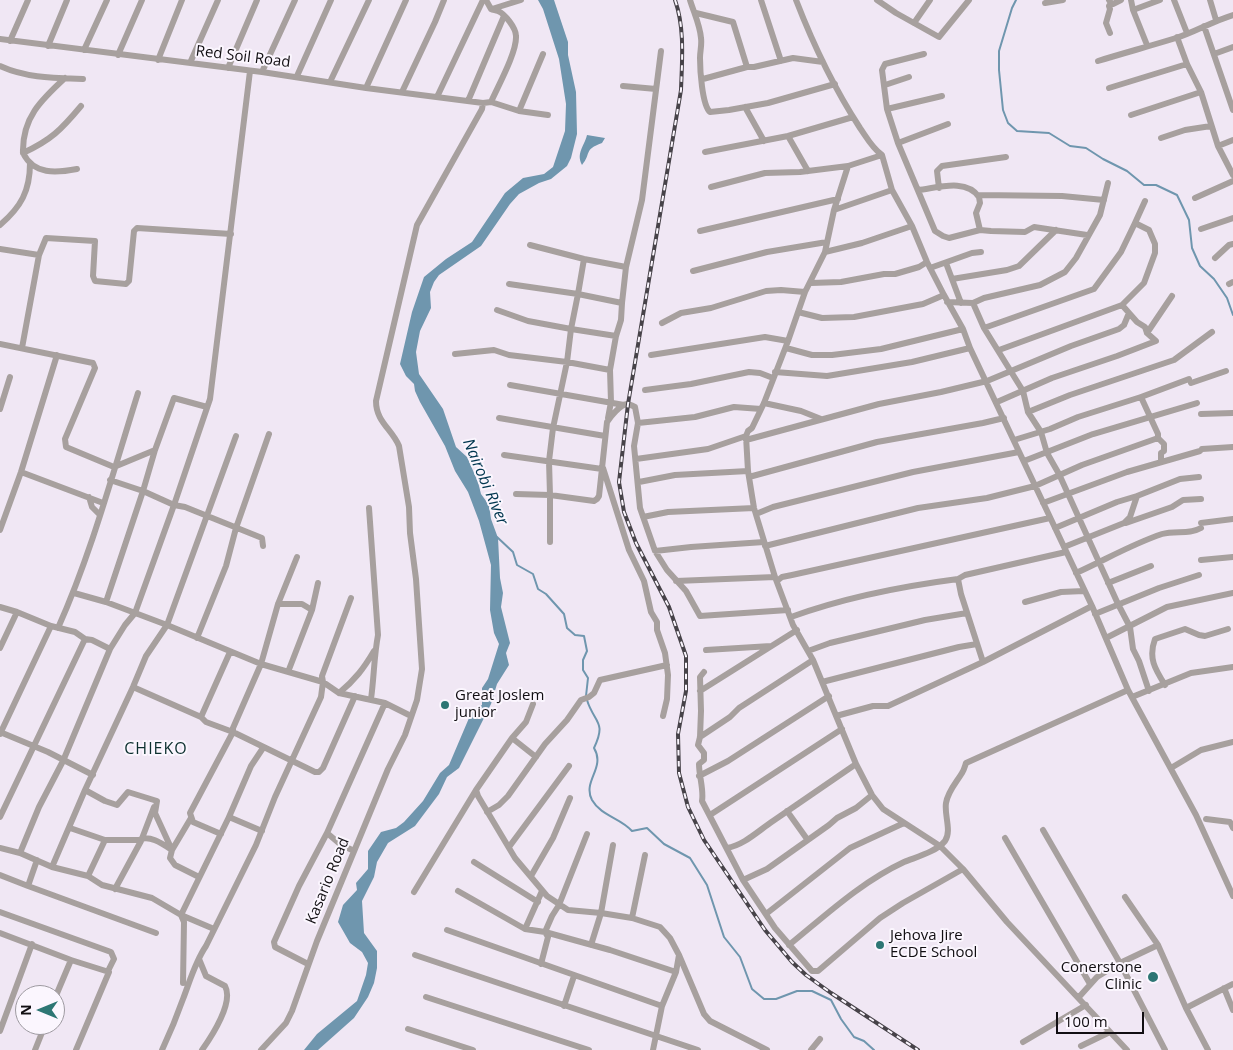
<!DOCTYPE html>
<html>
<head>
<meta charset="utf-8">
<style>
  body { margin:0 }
  #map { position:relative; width:1233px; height:1050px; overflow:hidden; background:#f0e7f4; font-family:"Open Sans",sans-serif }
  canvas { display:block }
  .north { position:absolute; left:15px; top:985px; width:50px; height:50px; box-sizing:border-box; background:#fbf6fe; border:1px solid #9d99a0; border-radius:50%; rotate:270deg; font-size:14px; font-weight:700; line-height:20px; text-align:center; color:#110e12 }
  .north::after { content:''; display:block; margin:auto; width:18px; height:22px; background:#2d7674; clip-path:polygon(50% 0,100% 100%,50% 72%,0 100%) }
  .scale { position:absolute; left:1056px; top:1012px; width:88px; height:22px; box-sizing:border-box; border:2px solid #110e12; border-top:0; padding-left:6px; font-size:15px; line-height:18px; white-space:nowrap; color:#110e12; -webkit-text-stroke:4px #fbf6fe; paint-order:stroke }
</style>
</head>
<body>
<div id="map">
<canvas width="1233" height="1050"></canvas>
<div class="north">N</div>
<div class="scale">100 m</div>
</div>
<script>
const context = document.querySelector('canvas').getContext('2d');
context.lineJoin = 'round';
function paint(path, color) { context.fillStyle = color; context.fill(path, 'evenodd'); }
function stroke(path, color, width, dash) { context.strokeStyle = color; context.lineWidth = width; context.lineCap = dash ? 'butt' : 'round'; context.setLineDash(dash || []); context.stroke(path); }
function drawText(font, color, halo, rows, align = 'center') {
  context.font = font + ' "Open Sans",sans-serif'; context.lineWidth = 4; context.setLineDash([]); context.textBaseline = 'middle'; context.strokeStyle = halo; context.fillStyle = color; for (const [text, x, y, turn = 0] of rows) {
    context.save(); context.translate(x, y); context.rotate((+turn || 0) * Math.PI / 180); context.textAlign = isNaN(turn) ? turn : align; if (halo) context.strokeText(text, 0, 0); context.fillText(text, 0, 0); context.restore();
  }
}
const water = new Path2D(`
  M538 0H554L568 42V55L576 92 577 134 571 158 567 166 551 179 539 183 519 194 510 204 481 246 439 275 434 282 430 292 431 308 420 331 416 352 419 374 443 409 456 447 467 457 478 482 481 494 489 505 491 519 498 538 500 578 503 593 501 607 510 643 506 653 509 665 497 684 491 704 459 768 447 777 439 794 415 826 388 843 377 862 374 877 362 901 364 933 377 951V968L374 983 368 997 354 1018 318 1050H304L317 1034 357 1001 366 975 368 963 362 952 350 943 338 922 343 905 357 890 356 883 368 869V851L381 832 396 828 404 822 423 801 440 773 449 765 472 711 482 705V688L488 679 499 644 494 633 490 610 491 565 479 521 468 492 455 471 445 446 420 402 415 391 414 384 406 376 400 364 412 312 424 277 446 259 472 242 505 193 523 178 544 174 553 167 565 131 566 104 559 59 543 9Z
  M587 135 605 138 602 143C583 150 592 153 582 165 576 153 584 147 587 135Z`);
const stream = new Path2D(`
  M1016 0 1012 8 999 51V70L1003 110 1008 123 1017 131 1049 133 1070 146 1086 148 1103 159 1127 171 1144 185H1156L1177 195 1189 220 1192 248 1200 266 1214 279 1227 298 1233 315
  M497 537 513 552 517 565 533 574 538 589 546 594 564 614 567 628 575 635 584 636 587 651 583 660V670L588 678 586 696
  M587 700C594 723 607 721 594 748 606 768 582 781 592 800 601 816 621 818 632 831L647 828 664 844 690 858 707 885 724 937 740 957 752 989 764 999H776L797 991H812L831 1000 841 1019 854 1037 864 1041 874 1050`);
const minor = new Path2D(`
  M486 0 491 9C493 10 496 10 498 11 505 14 516 28 516 36 517 52 498 86 491 102
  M690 0C694 13 700 25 701 38 702 45 700 51 700 58 700 69 702 105 710 112L729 110 768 103 835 84
  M761 0 781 61
  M796 0C813 44 834 88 860 128 867 138 872 148 882 155L892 190 912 226 927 262 944 295 963 329 970 348 1092 606 1128 690 1196 815 1233 896
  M877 0 896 13 939 37 969 0
  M1109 0 1111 3 1109 6 1110 9 1106 23 1110 33
  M1131 0 1133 10 1147 45
  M1174 0 1187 33
  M1210 0 1216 20
  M1045 3 1063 0
  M1111 3 1113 4 1121 0
  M492 9 521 0
  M1133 10 1160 0
  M696 13 733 22 747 67H754L793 58 823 62
  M914 23 930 0
  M1204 26 1233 110
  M1177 37 1187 64 1201 92 1218 146 1233 175
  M0 39 262 72 366 88 483 103 491 102 519 111 548 115
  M10 41 28 0
  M48 46 67 0
  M84 50 107 0
  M924 54 885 64 882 70 887 109 898 143 935 231 943 236 949 238 980 230 991 231 1025 232 1034 227 1087 235
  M1214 54 1233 47
  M118 55 142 0
  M158 60 182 0
  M1098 61C1124 53 1150 46 1176 38 1195 32 1213 21 1233 15
  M190 63 218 0
  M0 66C26 78 54 78 83 79
  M228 68 257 0
  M262 72 295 0
  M297 76 331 0
  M703 79 747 67
  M330 82 369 0
  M885 85 909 77
  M623 86 656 89
  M366 88 406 0
  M1109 88 1187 64
  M402 92 435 22 444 0
  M437 97 483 0
  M468 101 504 16
  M745 107 764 141
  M887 109 942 96
  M519 111 543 54
  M1131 115 1201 92
  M788 136 808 171
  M1161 138 1185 130 1211 126
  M898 143 948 124
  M1218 146 1233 140
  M705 152 788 136 853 117
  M23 153C22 118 41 100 65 78
  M882 155 848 166 834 210 825 252 805 292 788 341 764 403 752 428 748 431 746 436 748 471 754 508 775 577 793 625 813 660 856 764 872 795 883 809 940 846 963 869 1007 922 1127 1050
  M77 169C56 173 34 175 23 153 51 140 61 130 81 106
  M1108 183 1100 215 1076 258 1065 272 1040 285 984 298 973 303 984 328 1023 391 1028 412 1070 395 1174 360 1212 332
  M711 187 765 173 800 172 848 166
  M939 188 937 171 942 166 1006 157
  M918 190C937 188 966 178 979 197L980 203 976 213 980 230
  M978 195 1062 196 1104 200
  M1195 198 1233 181
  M834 210 892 190
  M0 225C21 207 30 191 30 163
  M1201 229 1233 218
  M700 231 838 199
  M530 245 584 259 626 267 622 303
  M0 249 39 255 22 348
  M825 252 862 243 912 226
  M39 255 46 238 95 241 93 276 95 281 126 284 129 281 134 231 137 228 231 234
  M1215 258 1229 245 1233 244
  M946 263 961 303
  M626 267 642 200 661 51
  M930 268 972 253 981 252
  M693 271 767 252 827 242
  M952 279 1007 270 1019 266 1056 230
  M811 283 841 282 884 274H895L919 267 927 262
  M509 284 578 294 584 259
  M1229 284 1233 282
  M947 302 973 303
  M497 310 528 321 571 329 578 294 622 303 621 320 616 336
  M798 312 822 318 854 317 923 304 944 295
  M662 323 681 313 711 308 766 291 781 290 805 292
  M984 328 1094 289 1121 252 1135 223
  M1147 333 1172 296
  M0 344 93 363 95 368 65 439 66 447 114 467 155 450
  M786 348 812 355H832L881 349 963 329
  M999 350 1122 305
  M455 354 494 350 509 355 567 362 610 370
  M651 355 765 337 788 341
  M775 372 827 376 912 362 970 348
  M1191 383 1226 371
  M510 385 624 405
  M645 390 691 384 749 372 760 373 773 378
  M1141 397 1158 434V438L1164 444V451L1161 453V462
  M997 402 1052 378 1117 356 1156 341 1147 333 1145 327 1137 322 1122 305 1144 283 1155 253V244L1149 230 1135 223 1145 201
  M764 403 801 411 821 419
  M0 409 10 377
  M1028 412 1041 432 1047 453 1059 474 1118 604 1130 627 1133 649 1139 661 1149 691
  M1201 414 1233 413
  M499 418 605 436
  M638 423 695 417 734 407 761 409
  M746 440 879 404 941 392 987 381 1071 346 1119 329 1124 325 1129 313
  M1014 440 1050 429 1078 417 1141 397 1189 379
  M1202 449 1233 447
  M504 455 602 469
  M636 459 708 449 746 436
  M1024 461 1093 434 1197 403
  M603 468 629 550 644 581 651 612 657 622V630L665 653 668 675 667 699 663 716
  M21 472 103 503
  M749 477 877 442 983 423 1004 418
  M110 480 143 491 174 505 185 507 262 538 263 546
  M639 482 675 475 748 471
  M516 494 550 495 549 461 553 428 567 362 571 329 616 336 610 370 611 402 608 418
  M89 497 92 507 100 515
  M1043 503 1127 472 1200 451
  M369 508 378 635C374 656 374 678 371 699
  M756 514 773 507 913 472 1019 452
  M643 517 668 512 754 508
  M1126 523 1172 507 1183 500 1201 499
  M1201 523 1233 519
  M1055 528 1117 502 1137 496
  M0 530 21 472 57 355
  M550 542V495L594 501 597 499 599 496 607 422C611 416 620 405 627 404 629 404 633 406 635 407L638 423 634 446 640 508 655 551 667 570 686 591 700 616 788 610
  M765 546 918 508 987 498 1035 486 1082 465 1158 438
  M1064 547 1124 523 1130 517 1137 496 1180 479 1199 477
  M655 551 691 547 764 542
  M1201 560 1233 557
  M1076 573C1105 560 1132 544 1162 534 1175 530 1189 535 1201 528
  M676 581 775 577
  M777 581 782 577 792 575 1050 518
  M1108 583 1151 566
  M74 593 106 602 167 625 261 664 323 682 339 693 385 703 411 716
  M106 602 143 491 155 450 174 398 207 407
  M1025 602 1061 592 1084 591
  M278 604H302L312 610
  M0 607 17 612 51 626 75 632 85 639 92 640 110 649 125 625 135 613 174 505 210 399 250 71
  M1095 614 1159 588 1199 575
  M791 617C843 598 904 586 958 579L965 575 1066 552
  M58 628C92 552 113 472 138 393
  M197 638 226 566 236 528 269 434
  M1106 638 1167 607 1233 593
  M0 648 17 612
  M706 650 771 646
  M808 651 830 643 925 620 967 613
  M983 662 1092 606
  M288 672 312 610 318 583
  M704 672 700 677 701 711 700 737 698 745 704 753V760L699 764C699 776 704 790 702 801L743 880 775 928 812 971H818L880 918 903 903 963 869
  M822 682 959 647 977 644
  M1165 685C1155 669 1148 658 1155 639L1185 629 1199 635 1205 636 1228 629
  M133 687 201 717 206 722 233 732 315 772H319L323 768 355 696
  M700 691 797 630
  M339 693C355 680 364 668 374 651
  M1132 697 1191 673 1233 667
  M836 716 873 706H888L983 662 961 594 958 579
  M201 717 230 652
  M0 732 48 752 93 775
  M0 734 51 626
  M700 737 730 717 739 708 813 660
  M512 738 536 757
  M1171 768 1201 750 1233 742
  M699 776 728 761 829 696
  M85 790 105 801 117 805 128 792 157 801 155 813 172 850 170 858 175 865 199 877
  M476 790 478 796 515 858 547 896 568 910 601 913 632 918 660 927 670 938 679 955 676 972 662 1006 653 1050
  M787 811 807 839
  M487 812 499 805 508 796 545 744 567 720 581 700 589 697 594 693 600 680 667 665
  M710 815 842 729
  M0 817 85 639
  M229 817 262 831
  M1206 819 1230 822 1233 828
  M70 828 105 840H139C149 834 163 844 172 850L191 818
  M1043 830 1120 963 1165 1050
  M221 834 193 822 190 813 233 732V728L261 664 278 604 297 557
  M1005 838 1090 984
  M509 847 569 766
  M0 848 20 853 52 867 88 876 102 885 152 898 181 915 214 929
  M727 848C744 845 758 831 773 821 801 802 828 783 856 764
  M354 851 340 844 327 833 385 703
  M20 853 39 807 63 761 110 649
  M37 860 28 886 156 933
  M474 862 538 902
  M52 867 85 790 133 687 146 656 167 625 236 436
  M0 875 28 886
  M88 876 105 840
  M531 876 553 838 570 798
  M743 880 767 869 829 825 837 818 856 808 872 795
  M115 889 141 841 154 807
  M458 891 525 929 545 932 610 950 676 972
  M414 892 476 790 512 738 526 722 533 704
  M1125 897 1158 945 1186 1008 1208 1050
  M0 912 111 952 114 959 109 969
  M766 914 850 848 904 823
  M632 918 645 855
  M525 929 542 891
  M447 930 662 1006
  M0 933 71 960 109 972 76 1050
  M591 945 601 913 613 845
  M789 945C826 915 861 882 904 862 916 857 936 852 945 841 952 831 944 815 946 803 948 791 956 783 962 773 964 770 965 766 966 763L1128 690
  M415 955 698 1050
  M679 955 704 1014 710 1021 767 1050
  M199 959 206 976 225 986C234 1002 212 1036 202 1050
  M308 964 275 947 274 942 299 886 327 833
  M541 964 548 937 545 932 552 916 559 905 587 834
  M183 983 184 922 181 915 229 817 251 766 263 748
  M1224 988 1233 1010
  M426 997 589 1050
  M1079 997 1097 977 1120 963 1158 945
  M55 998 71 960
  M564 1006 574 976
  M1186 1008 1233 984
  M408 1029 473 1050
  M0 1031 32 944
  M1023 1042 1086 1005
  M1081 1046 1110 1032
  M35 1050 45 1025
  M162 1050C170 1033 177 1016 183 999 190 981 195 962 206 946L256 845 275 797 321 697 323 682 322 676 351 598
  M261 1050 286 1023 292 1011 317 941 388 769 405 735 417 700 422 669 416 579 410 533 409 507 399 446C392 429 376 422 376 401L417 225 482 109 483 103
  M811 1050 820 1039`);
const rail = new Path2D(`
  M675 0C685 28 682 61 681 90L628 404 619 482 624 512 636 543 669 607 686 656V691L678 734 679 773 688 807 704 840 765 930 792 962 806 975 831 993 918 1050`);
const markers = [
  [445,705,5,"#2d7674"],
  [880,945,5,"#2d7674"],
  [1153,977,6,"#2d7674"]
];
const streetNames = [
  ["Red Soil Road",243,57,7],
  ["Kasario Road",328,881,-68]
];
const poiNames = [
  ["Great Joslem",455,696],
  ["junior",455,713],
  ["Jehova Jire",890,936],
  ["ECDE School",890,953],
  ["Conerstone",1142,968,"right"],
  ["Clinic",1142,985,"right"]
];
const waterNames = [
  ["Nairobi River",485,482,67]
];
const neighbourhoodNames = [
  ["CHIEKO",156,749]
];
paint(water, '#6f96ae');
stroke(stream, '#6f96ae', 2);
stroke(minor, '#a7a09e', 6);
stroke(rail, '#474349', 4);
stroke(rail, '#fbf6fe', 2, [5.5]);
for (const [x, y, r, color] of markers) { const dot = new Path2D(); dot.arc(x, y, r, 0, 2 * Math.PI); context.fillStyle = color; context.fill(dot); stroke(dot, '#fbf6fe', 2); }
drawText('15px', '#110e12', '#fbf6fe', streetNames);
drawText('15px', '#110e12', '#fbf6fe', poiNames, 'left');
drawText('italic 16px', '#00364f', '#fbf6fe', waterNames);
context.letterSpacing = '1px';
drawText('16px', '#0d302f', '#fbf6fe', neighbourhoodNames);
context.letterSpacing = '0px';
</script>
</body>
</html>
